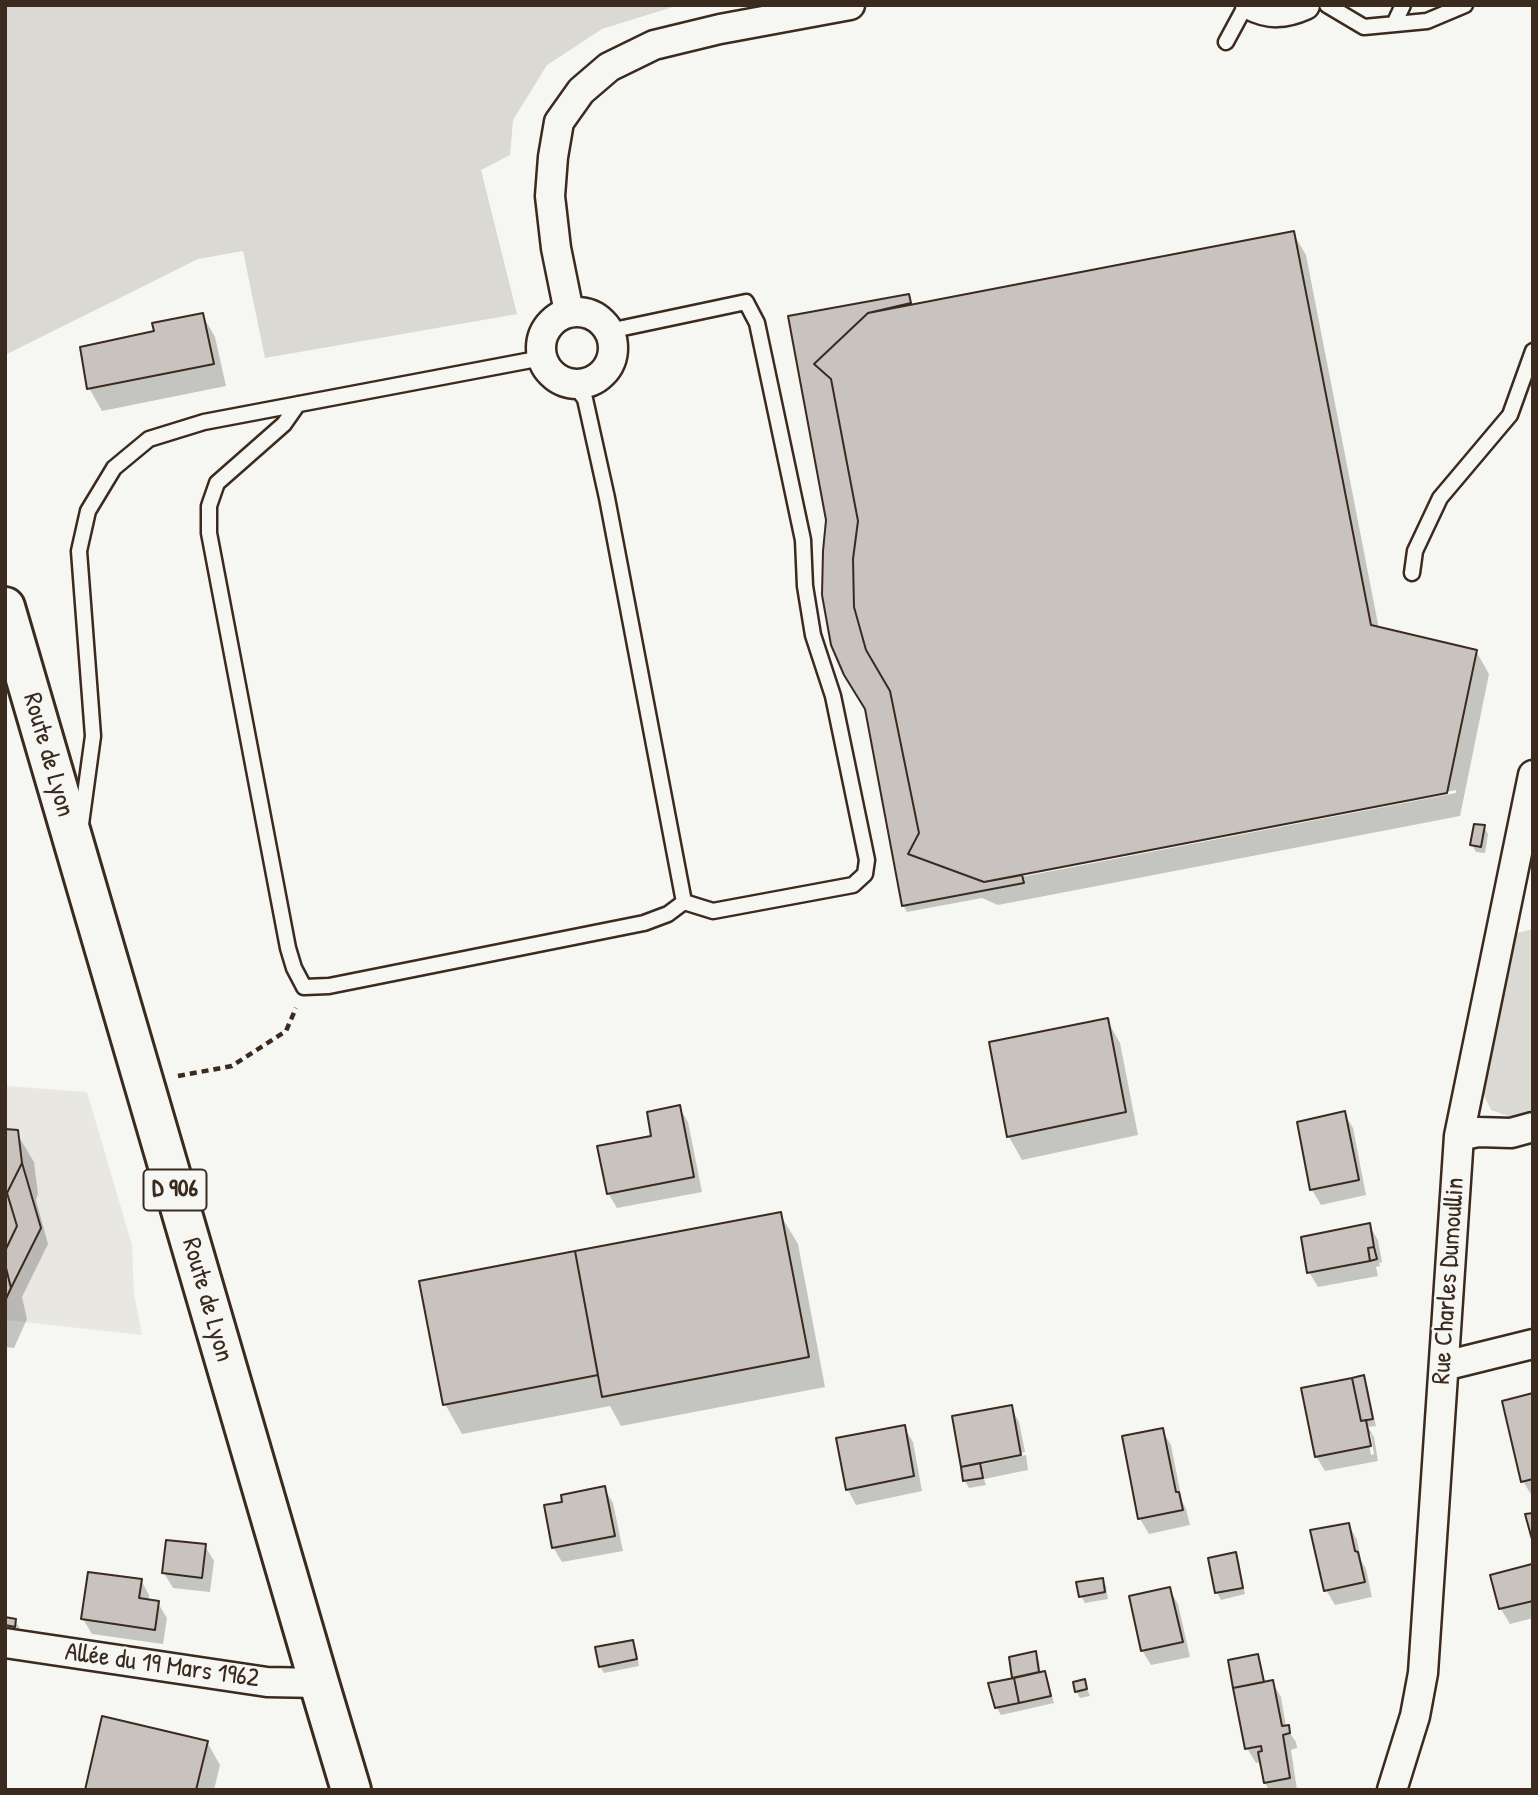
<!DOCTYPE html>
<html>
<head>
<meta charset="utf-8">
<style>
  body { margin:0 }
  #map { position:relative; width:1538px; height:1795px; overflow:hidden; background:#f6f6f2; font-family:"Patrick Hand",sans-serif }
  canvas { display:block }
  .frame { position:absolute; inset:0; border:7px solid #3b2a1e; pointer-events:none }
</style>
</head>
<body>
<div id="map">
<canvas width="1538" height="1795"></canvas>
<div class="frame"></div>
</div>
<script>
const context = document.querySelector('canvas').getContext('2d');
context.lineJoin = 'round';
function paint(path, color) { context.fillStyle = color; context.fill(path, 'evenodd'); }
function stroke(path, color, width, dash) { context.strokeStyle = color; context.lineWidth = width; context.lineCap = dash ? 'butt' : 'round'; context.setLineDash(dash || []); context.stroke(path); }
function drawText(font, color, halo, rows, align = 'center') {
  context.font = font + ' "Patrick Hand",sans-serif'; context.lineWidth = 5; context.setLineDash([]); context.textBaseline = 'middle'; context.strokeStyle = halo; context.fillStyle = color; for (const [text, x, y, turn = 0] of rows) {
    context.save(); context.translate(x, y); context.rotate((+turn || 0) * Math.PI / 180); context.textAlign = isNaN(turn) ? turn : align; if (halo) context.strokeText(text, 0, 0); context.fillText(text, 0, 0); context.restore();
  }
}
const built = new Path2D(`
  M5 1086 87 1092 132 1245 134 1294 142 1335 5 1320Z`);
const green = new Path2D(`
  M5 5H679L602 29 547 65 513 120 510 155 481 170 517 314 265 358 243 251 198 259 5 355Z
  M1533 929V1110L1511 1117 1491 1110 1482 1091 1513 934Z`);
const shadow = new Path2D(`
  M1293 233 1306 255 1379 629 1476 651 1489 674 1460 816 998 905 982 898 907 912 903 905 867 710 828 520 790 317 908 296 913 305ZM1456 790V793L1021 877V874Z
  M202 314 215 337 226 386 102 411 89 388 156 333Z
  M1484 827 1488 834 1485 853 1476 852 1472 845Z
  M1107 1020 1120 1043 1138 1135 1022 1160 1009 1137 991 1044Z
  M679 1107 688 1122 702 1192 617 1208 608 1193Z
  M1344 1113 1353 1128 1366 1195 1321 1205 1312 1190 1299 1123Z
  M5 1130 16 1132 34 1162 38 1194 36 1200 48 1244 22 1297 27 1319 14 1348 5 1347Z
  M780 1214 798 1244 825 1387 621 1426 610 1406 462 1434 445 1404Z
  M1369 1225 1378 1240 1382 1262 1379 1263 1380 1266 1376 1267 1378 1276 1318 1287 1309 1272Z
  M1363 1377 1367 1384 1376 1426 1368 1427 1374 1437 1378 1461 1325 1471 1316 1456ZM1366 1430 1371 1435 1374 1454 1371 1455Z
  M1533 1395V1496H1532L1523 1481Z
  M1011 1407 1019 1422 1025 1452 965 1465V1468L1026 1455 1028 1470 984 1479 986 1485 969 1488 965 1481 954 1418Z
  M904 1427 913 1442 922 1491 856 1505 848 1490 838 1439Z
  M1162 1430 1171 1445 1182 1501 1186 1509 1190 1525 1149 1534 1140 1519 1124 1438Z
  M604 1488 613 1503 623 1551 562 1562 553 1547Z
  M1349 1525 1357 1540 1361 1560 1366 1569 1372 1597 1335 1605 1326 1590Z
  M205 1546 214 1561 210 1592 173 1588 164 1573Z
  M1235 1554 1239 1561 1245 1594 1221 1600 1217 1593Z
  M1533 1566V1618L1510 1624 1501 1609 1492 1576Z
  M141 1580 149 1595V1601L158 1603 167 1618 163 1644 92 1634 83 1619Z
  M1102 1580 1106 1586 1108 1599 1085 1603 1081 1596Z
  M1169 1589 1178 1604 1190 1657 1151 1665 1142 1650Z
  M5 1619 15 1620 19 1627 18 1633 5 1631Z
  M632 1642 636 1648 639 1666 604 1673 600 1666Z
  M1035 1653 1039 1660 1041 1674 1044 1673 1048 1680 1054 1703 1001 1715 997 1708 990 1684 1014 1679 1011 1658Z
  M1257 1656 1261 1663 1265 1684 1272 1682 1281 1697 1286 1727 1296 1742 1297 1748 1291 1750 1297 1790H1269L1265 1783 1261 1762 1256 1763 1247 1748Z
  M1084 1681 1090 1696 1080 1698 1076 1691Z
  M207 1742 220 1765 214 1790H87Z`);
const building = new Path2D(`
  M1294 231 1371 625 1477 650 1447 793 984 882 908 854 919 833 890 691 866 650 854 607 853 559 858 521 831 379 814 364 868 313Z
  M909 294 911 303 868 313 814 364 831 379 858 521 853 559 854 607 866 650 890 691 919 833 908 854 984 882 1022 875 1024 883 902 906 865 709 844 675 831 645 822 595 823 551 826 520 788 316Z
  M203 313 214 364 87 389 80 347 154 331 152 323Z
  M1474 824 1485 825 1481 847 1470 845Z
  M1108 1018 1126 1112 1007 1137 989 1042Z
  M680 1105 694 1177 607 1194 597 1146 651 1136 647 1112Z
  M1345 1111 1359 1180 1310 1190 1297 1122Z
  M5 1129 18 1130 22 1163 7 1193 17 1226 5 1251Z
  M22 1163 41 1228 11 1288 5 1264V1251L17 1226 7 1193Z
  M781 1212 809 1357 602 1397 575 1251Z
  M1370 1223 1374 1247 1368 1248 1370 1261 1307 1273 1301 1237Z
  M1374 1247 1377 1259 1370 1261 1368 1248Z
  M575 1251 598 1375 443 1405 419 1281Z
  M5 1264 11 1288 5 1301Z
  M1364 1375 1373 1419 1361 1421 1352 1378Z
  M1352 1378 1361 1421 1366 1420 1371 1446 1315 1457 1301 1388Z
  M1533 1393V1479L1521 1482 1502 1401Z
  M1012 1405 1021 1455 961 1467 952 1416Z
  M905 1425 914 1476 846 1490 836 1438Z
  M1163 1428 1176 1492H1179L1183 1510 1138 1519 1122 1436Z
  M980 1463 983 1478 963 1481 961 1467Z
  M605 1486 615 1536 552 1548 544 1505 562 1502 561 1495Z
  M1533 1513V1543L1525 1514Z
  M1349 1523 1355 1551 1358 1552 1365 1582 1324 1591 1310 1530Z
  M166 1540 206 1544 202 1578 162 1573Z
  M1236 1552 1243 1588 1215 1593 1208 1558Z
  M1532 1560H1533V1601L1499 1609 1490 1575 1532 1564Z
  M88 1572 142 1579 139 1598 159 1601 155 1630 81 1619Z
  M1103 1578 1105 1592 1079 1597 1076 1582Z
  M1170 1587 1183 1642 1141 1651 1129 1596Z
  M5 1617 16 1619 15 1627 5 1625Z
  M633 1640 637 1659 599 1667 595 1647Z
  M1036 1651 1039 1672 1012 1678 1009 1657Z
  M1258 1654 1264 1682 1233 1688 1228 1660Z
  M1045 1671 1051 1696 1019 1703 1014 1678Z
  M1014 1678 1019 1703 995 1708 988 1683Z
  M1085 1679 1087 1689 1075 1692 1073 1682Z
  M1273 1680 1282 1726 1289 1725 1290 1733 1283 1735 1290 1778 1264 1783 1258 1752 1262 1751 1261 1746 1245 1749 1233 1688Z
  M102 1716 208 1741 196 1790H85Z`);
const path = new Path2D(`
  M178 1076 232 1066 286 1031 296 1008`);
const service = new Path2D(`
  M1327 5 1364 27 1427 21 1465 5
  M1394 24 1403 5
  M1226 42 1246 5
  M574 384 585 399 607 498 684 902 713 911 853 885 865 874 867 860 833 696 813 635 805 586 803 540 757 323 746 302 609 331
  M298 404 284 424 217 483 209 506V533L288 948 294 968 304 987 329 986 644 923 668 914 684 902
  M1412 573 1415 551 1440 498 1510 415 1533 351
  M81 824 93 736 79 551 88 511 114 468 149 439 204 422 542 358`);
const minor = new Path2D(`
  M1250 5C1269 15 1285 14 1305 5
  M541 348a36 36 0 1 1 72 0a36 36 0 1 1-72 0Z
  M569 312 556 248 550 196 553 157 559 122 581 91 609 67 654 45 720 29 850 5
  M1459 1136 1478 1132 1511 1133 1533 1127
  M1444 1366 1533 1344
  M5 1643 267 1682 319 1683
  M1392 1790 1415 1716 1423 1673 1459 1136 1533 775`);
const primary = new Path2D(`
  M5 607 319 1683 351 1790`);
const shields = [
  [175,1190,63]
];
const shieldNames = [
  ["D 906",175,1190]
];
const streetNames = [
  ["Route de Lyon",48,755,74],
  ["Rue Charles Dumoullin",1449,1281,-86],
  ["Route de Lyon",207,1300,74],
  ["Allée du 19 Mars 1962",162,1666,8]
];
paint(built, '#e8e7e2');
paint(green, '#dad9d3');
paint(shadow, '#0003');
paint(building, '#c8c3be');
stroke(building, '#3b2a1e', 2);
stroke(service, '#3b2a1e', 19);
stroke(minor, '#3b2a1e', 33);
stroke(primary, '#3b2a1e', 44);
stroke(path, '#3b2a1e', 4.5, [7, 5]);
stroke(service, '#f6f6f2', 14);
stroke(minor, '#f6f6f2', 28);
stroke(primary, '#f6f6f2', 38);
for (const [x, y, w] of shields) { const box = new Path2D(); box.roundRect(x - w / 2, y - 20.5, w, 41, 5); context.fillStyle = '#f6f6f2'; context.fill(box); stroke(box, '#3b2a1e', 2); }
drawText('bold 24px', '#3b2a1e', null, shieldNames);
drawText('26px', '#3b2a1e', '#f6f6f2', streetNames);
</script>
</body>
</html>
